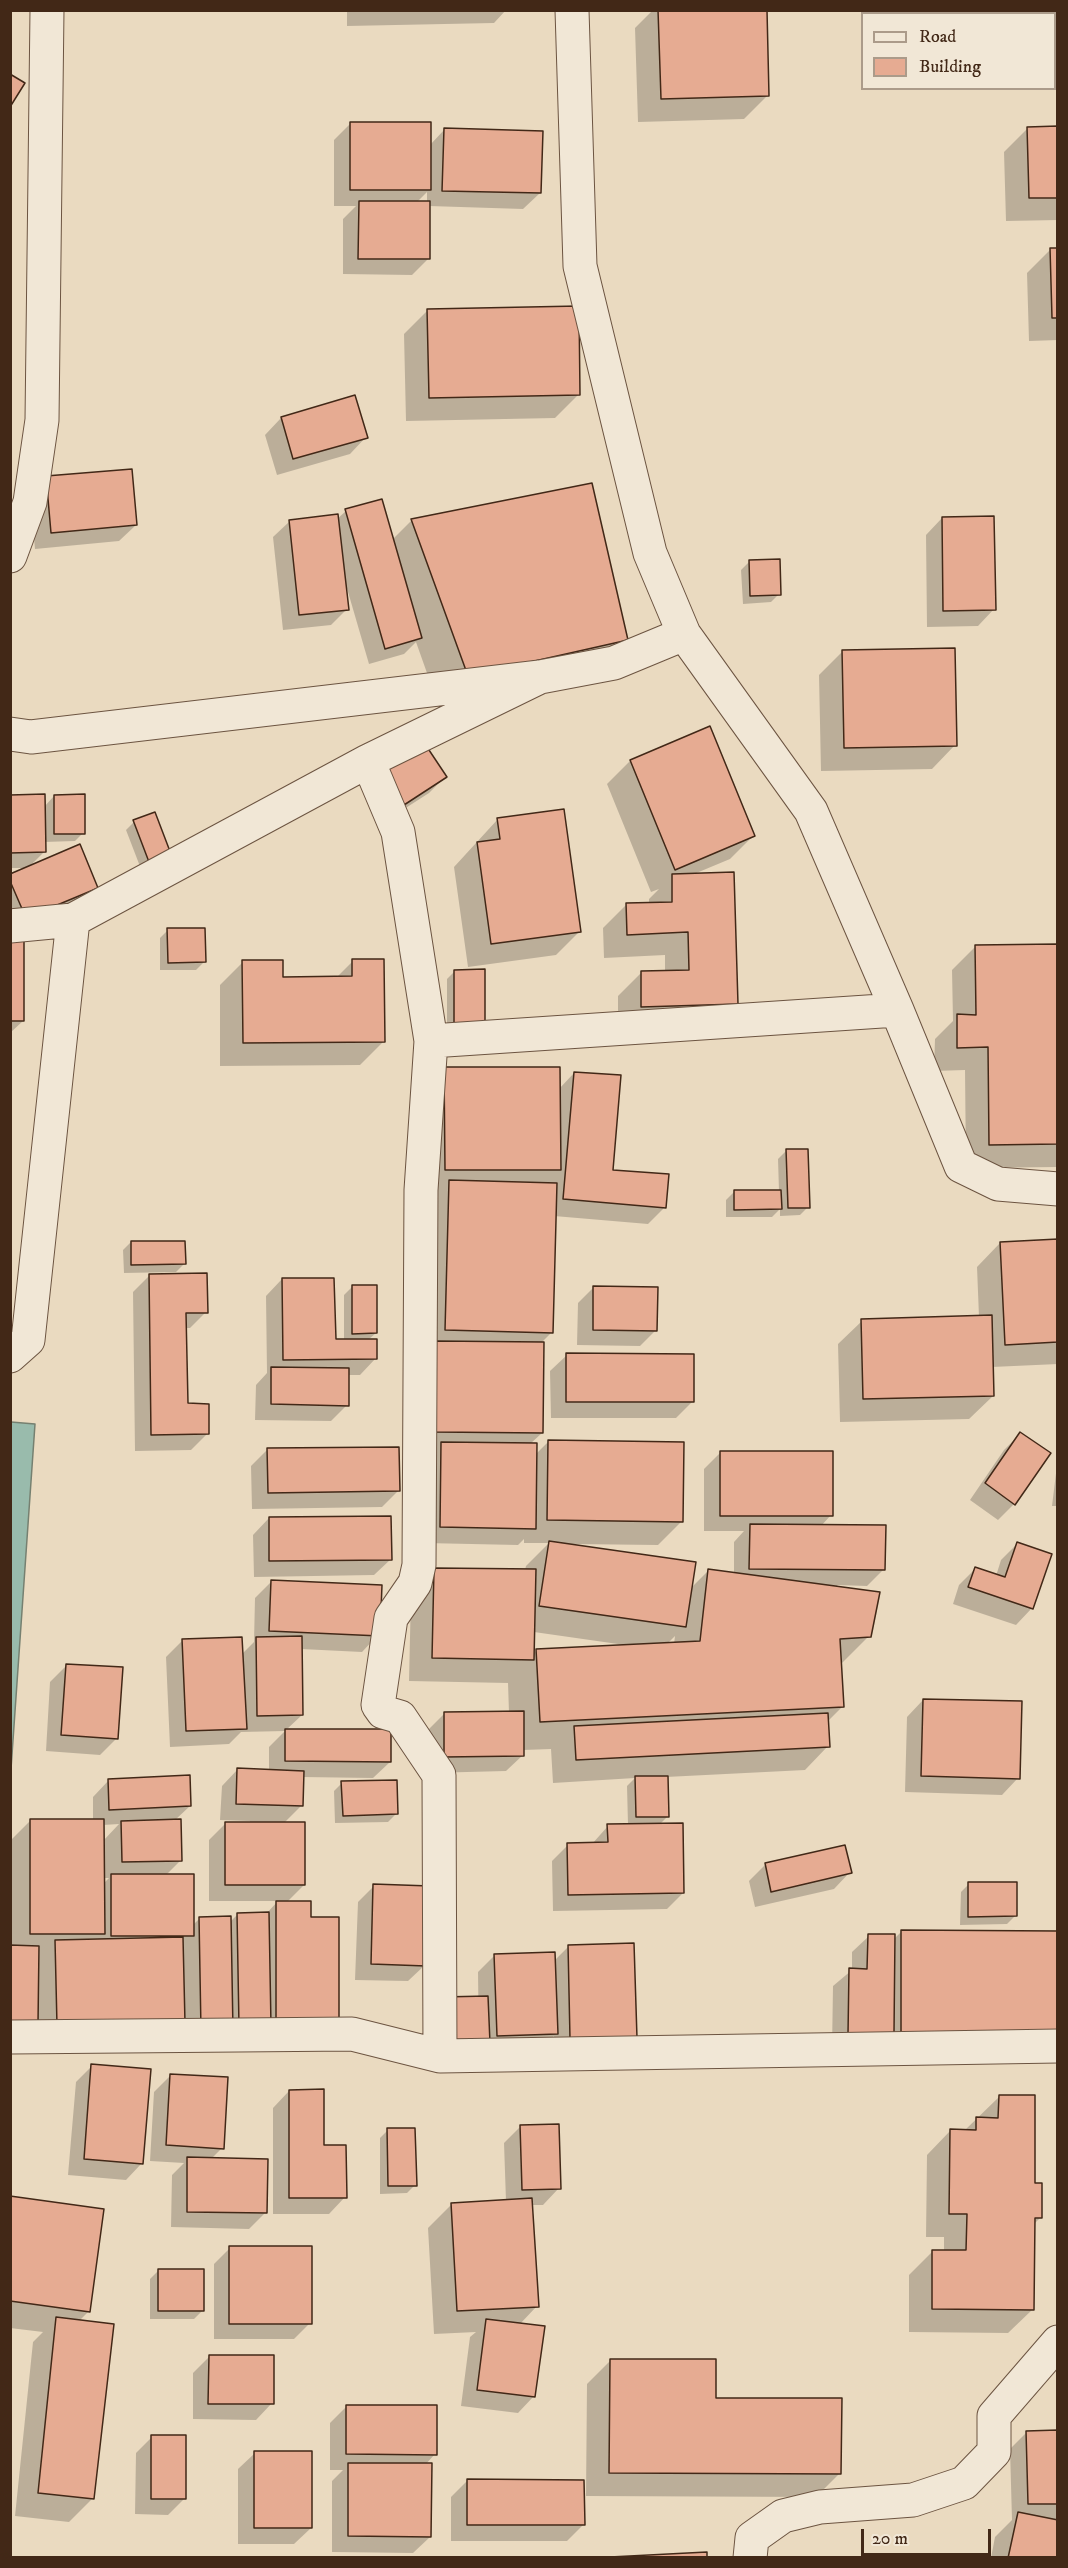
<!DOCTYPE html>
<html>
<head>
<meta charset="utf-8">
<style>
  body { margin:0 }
  #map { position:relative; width:1068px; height:2568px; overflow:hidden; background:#eadac0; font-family:"IM FELL DW Pica",serif }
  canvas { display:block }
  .frame { position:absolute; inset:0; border:12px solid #422817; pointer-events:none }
  .legend { position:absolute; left:861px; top:12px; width:195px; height:78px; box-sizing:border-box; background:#f1e7d6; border:2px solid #ab9b8a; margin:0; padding:8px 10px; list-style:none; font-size:18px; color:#422817 }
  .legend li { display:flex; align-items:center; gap:12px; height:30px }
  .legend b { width:30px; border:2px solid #ab9b8a }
  .scale { position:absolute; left:861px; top:2529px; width:130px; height:27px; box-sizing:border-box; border:3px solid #422817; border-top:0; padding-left:8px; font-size:18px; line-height:21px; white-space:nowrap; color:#422817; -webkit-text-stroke:4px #f1e7d6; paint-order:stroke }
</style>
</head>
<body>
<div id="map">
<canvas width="1068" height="2568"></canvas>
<div class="frame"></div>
<ul class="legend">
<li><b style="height:8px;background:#f1e7d6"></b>Road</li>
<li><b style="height:16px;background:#e6ab92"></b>Building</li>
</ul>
<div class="scale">20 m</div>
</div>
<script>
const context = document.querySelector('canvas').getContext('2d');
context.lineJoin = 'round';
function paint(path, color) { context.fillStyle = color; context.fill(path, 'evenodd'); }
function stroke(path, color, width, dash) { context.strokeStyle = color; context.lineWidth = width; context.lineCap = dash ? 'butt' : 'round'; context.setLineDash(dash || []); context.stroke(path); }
const water = new Path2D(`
  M11 1422 35 1424 11 1769 10 1422Z`);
const shadow = new Path2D(`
  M347 10H506L494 23 347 26Z
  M653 10H765L768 95 744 119 638 122 635 28Z
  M351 123 430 145 444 130 540 193 523 209 429 206V258L412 275 343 274V219L356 206H334V140ZM427 192V202H417Z
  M1058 127V220L1006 221 1004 152 1028 128Z
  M1051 249H1058V340L1029 341 1027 273Z
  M428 310 579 394 555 418 406 421 404 334Z
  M354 397 366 437 350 454 277 475 265 435 281 418Z
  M47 477 136 525 119 541 35 549 30 494Z
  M346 511 392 540 412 520 626 640 597 669 438 704 416 642 404 654 369 664 346 585 347 609 331 625 283 630 273 537 290 521 337 519Z
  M942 518 994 609 978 626 927 627 926 535Z
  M750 561 779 594 771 602 743 604 741 570Z
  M843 651 955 745 932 769 821 771 819 675Z
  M630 761 753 836 730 859 694 874 736 1003 712 1027 618 1030V996L641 973 665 972V955L604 958 603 928 627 904H649V899L659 889 651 892 607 784Z
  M445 777 429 793 387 820 365 786Z
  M10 796 44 807 54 796 83 833 75 841 44 842V852L28 868 96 887 80 904 10 933V875L27 868H10Z
  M498 819 580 931 556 955 468 967 454 867Z
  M134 822 169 854 141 869 126 830Z
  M168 930 204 962 196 970H160V938Z
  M10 936 23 1021 10 1033Z
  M976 946H1058V1167L966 1168 965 1070 934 1071 935 1039 953 1021 952 970Z
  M353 961 384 1041 360 1065 220 1066V985L243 962 281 978H336Z
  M455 971 476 1042H447V979Z
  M445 1069 559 1089 574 1073 611 1172 664 1208 648 1224 554 1216 551 1333 540 1344 542 1433 530 1444 535 1455 548 1442 682 1521 658 1545 572 1544V1546L690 1589 708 1571 734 1574V1542L744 1531H704V1469L720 1453 831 1515 821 1526 884 1569 867 1586 837 1585 869 1636 840 1665 842 1707 827 1722 828 1746 805 1770 666 1777 668 1816 659 1825 683 1893 667 1909 553 1911 552 1861 568 1845 592 1844 608 1826 628 1825 627 1786 635 1778 553 1783 551 1749 523 1750V1755L506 1771 429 1773 428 1730 444 1714 509 1713 508 1683 409 1681 411 1593 435 1569 525 1570 526 1566 549 1543H524V1539L518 1545 424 1543 426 1205 438 1193H422ZM534 1632 625 1645V1646L537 1650 533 1654ZM675 1636 674 1644H667Z
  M786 1151 808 1207 800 1215 780 1216V1209L772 1217H726V1200L734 1192 779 1191 778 1159Z
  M1058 1240V1364L992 1367 993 1396 969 1419 840 1422 838 1344 862 1321 979 1317 977 1267 1000 1243Z
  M131 1242 184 1264 176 1272 124 1273 123 1250Z
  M150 1275 206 1312 190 1328H185L186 1405 208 1433 191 1450 135 1451 133 1292Z
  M282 1279 334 1341H344V1295L352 1287 376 1333 368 1340 376 1358 360 1375H348L347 1405 331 1421 255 1420 256 1385 267 1373 266 1296Z
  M594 1287 656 1330 640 1346 577 1345 578 1303Z
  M567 1355 692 1402 676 1418H551L550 1371Z
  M1020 1434 1014 1504 998 1520 970 1500 1004 1450Z
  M267 1450 399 1490 382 1507 252 1509 251 1466Z
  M1058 1457V1506H1052Z
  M269 1518 391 1559 374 1575 254 1577 253 1535Z
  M1017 1544 1032 1608 1016 1625 953 1604 959 1585 975 1569 996 1576 1001 1560Z
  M272 1581 378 1635 362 1652 301 1649 302 1715 286 1730 390 1762 373 1778 302 1777 301 1806 284 1823 304 1885 286 1903 337 2024 10 2039V1841L30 1821 93 1820V1797L109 1780 190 1806 174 1821 180 1861 165 1876 193 1925 200 1918 229 1923 238 1914H266L278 1901H209V1840L225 1824H250V1821L220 1820 222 1786 238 1769 269 1771V1747L285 1731 241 1732 229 1744 170 1747 166 1657 182 1641 242 1654 254 1642 255 1598ZM119 1824 103 1841V1825ZM103 1878H109L103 1884Z
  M67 1665 117 1738 100 1755 46 1751 50 1682Z
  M923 1700 1018 1778 1002 1795 905 1792 907 1717Z
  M342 1783 396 1814 388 1822 335 1823 334 1791Z
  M766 1864 850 1872 834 1889 755 1907 749 1881Z
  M969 1884 1015 1916 1007 1924 960 1925 961 1892Z
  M374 1886 425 1965 408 1981 355 1980 358 1902Z
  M902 1931 1058 2041 832 2049 833 1986 852 1970V1952L869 1936 893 1940Z
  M568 1947 635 2037 554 2055V2036L540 2050 479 2052 478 1972 495 1955 554 1961Z
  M92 2066 142 2163 126 2180 68 2175 76 2082Z
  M170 2076 222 2148 211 2159 266 2212 249 2229 171 2227 172 2175 184 2163 150 2161 154 2092Z
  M289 2091 322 2146 345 2197 329 2214H273V2108Z
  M999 2097 1033 2185 1040 2218 1033 2225 1032 2310 1008 2333 909 2332V2275L933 2251H944V2237H926L927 2155 950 2131H964Z
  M521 2126 559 2188 543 2205H531L537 2306 519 2325 534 2396 518 2413 461 2406 470 2337 476 2332 434 2334 428 2228 452 2204 506 2201 504 2143Z
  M388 2130 415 2185 407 2193 380 2194V2138Z
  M10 2197 88 2312 79 2321 93 2498 69 2522 15 2516 33 2342 43 2332 10 2328Z
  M230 2248 310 2323 294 2339H214V2264Z
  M158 2271 203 2310 194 2319H150V2279Z
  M209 2357 272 2403 256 2420 193 2419V2373Z
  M611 2360 714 2399 840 2473 816 2497 586 2496 587 2384Z
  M347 2406 435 2454 425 2465 430 2537 413 2553 332 2552V2481L343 2470H330V2423Z
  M1058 2432V2519H1051L1058 2558H991L995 2537 1012 2520 1010 2449 1026 2433Z
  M152 2437 185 2498 168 2515 135 2514 136 2453Z
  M255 2453 311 2528 294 2544H238V2469Z
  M468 2480 583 2525 567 2541H451V2497Z`);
const building = new Path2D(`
  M658 10H767L769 96 661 99Z
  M10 74 25 83 10 107Z
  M350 122H431V190H350Z
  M1058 126V198H1029L1027 127Z
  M444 128 543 131 541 193 442 191Z
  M359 201H430V259H358Z
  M1050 248H1058V318H1052Z
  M579 306 580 395 429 398 427 309Z
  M355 395 368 438 293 459 281 417Z
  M132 469 137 525 51 533 46 476Z
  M592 483 628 640 468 676 411 519Z
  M382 499 422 638 385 649 345 509Z
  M338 514 349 610 299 615 289 520Z
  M994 516 996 610 943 611 942 517Z
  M780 559 781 595 750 596 749 560Z
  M955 648 957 746 844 748 842 650Z
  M710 726 755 836 675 870 630 760Z
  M423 741 447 777 404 805 380 768Z
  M45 794 46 852 10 853V795Z
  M85 794V834H54V795Z
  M564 809 581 932 491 944 477 842 500 839 497 818Z
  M155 812 171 854 149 862 133 820Z
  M80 844 98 888 26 918 10 881V874Z
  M734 872 738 1004 641 1007V971L689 970 688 932 627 935 626 903 672 902V874Z
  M167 928H205L206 962 168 963Z
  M10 934H24V1021H10Z
  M1058 944V1144L989 1145 988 1047 957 1048V1014L976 1015 975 945Z
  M352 959H384L385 1042 243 1043 242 960H283V977L352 976Z
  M485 969V1035H454V970Z
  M444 1067H560L561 1170H445Z
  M574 1072 621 1075 613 1170 669 1174 666 1208 563 1199Z
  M786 1149H808L810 1208H788Z
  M449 1180 557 1183 553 1333 445 1330Z
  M734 1190H781L782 1209 734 1210Z
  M1058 1239V1342L1005 1345 1000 1242Z
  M131 1241H185L186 1264 131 1265Z
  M207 1273 208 1313H186L188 1403 209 1404V1434L151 1435 149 1274Z
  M282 1278H334L336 1339H377V1359L283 1360Z
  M352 1285H377V1333L352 1334Z
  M593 1286 658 1287 657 1331 593 1330Z
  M992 1315 994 1396 863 1399 861 1319Z
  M435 1341 544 1342 543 1433 434 1432Z
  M566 1353 694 1354V1402H566Z
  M271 1367 349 1368V1406L271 1404Z
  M1020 1432 1051 1453 1015 1505 985 1483Z
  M548 1440 684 1442 683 1522 547 1520Z
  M441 1442 537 1443 536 1529 440 1527Z
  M399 1447 400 1491 268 1493 267 1448Z
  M720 1451H833V1516H720Z
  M391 1516 392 1560 269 1561V1517Z
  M750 1524 886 1525 885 1570 749 1569Z
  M549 1541 696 1562 686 1627 539 1606Z
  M1017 1542 1052 1554 1033 1609 968 1587 975 1567 1005 1577Z
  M434 1568 536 1569 534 1660 432 1658Z
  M708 1569 880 1592 871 1637 840 1639 844 1707 540 1722 536 1649 700 1641Z
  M271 1580 382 1585 380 1636 269 1631Z
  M302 1636 303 1715 257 1716 256 1637Z
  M242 1637 247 1729 186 1731 182 1639Z
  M66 1664 123 1667 118 1739 61 1735Z
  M923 1699 1022 1701 1020 1779 921 1776Z
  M524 1711V1756L444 1757V1712Z
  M828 1713 830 1747 576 1760 574 1726Z
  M285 1729H391V1762L285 1761Z
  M237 1768 304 1771 303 1806 236 1804Z
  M190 1775 191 1806 109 1810 108 1779Z
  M635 1776H668L669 1817H636Z
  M397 1780 398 1814 343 1816 341 1781Z
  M30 1819H104L105 1934H30Z
  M181 1819 182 1861 122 1862 121 1821Z
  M225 1822H305V1885H225Z
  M683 1823 684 1893 568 1895 567 1843 608 1842 607 1824Z
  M845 1845 852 1873 771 1892 765 1863Z
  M111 1874H194V1936H111Z
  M968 1882H1017V1916L968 1917Z
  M373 1884 430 1886 426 1966 371 1964Z
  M276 1901H311V1917H339V2025H276Z
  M269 1912 271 2026 239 2027 237 1913Z
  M231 1916 233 2031H201L199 1917Z
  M901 1930 1058 1931V2033H901Z
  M868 1934H895L894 2033 848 2034 849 1968 867 1969Z
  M183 1937 185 2023 57 2026 55 1940Z
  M634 1943 637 2038 570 2039 568 1945Z
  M10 1945 39 1946 38 2024 10 2023Z
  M555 1952 558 2034 497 2036 494 1954Z
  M488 1996 490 2043 443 2045 441 1997Z
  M91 2064 151 2069 143 2164 84 2159Z
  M170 2074 228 2077 224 2149 166 2145Z
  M324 2089V2145H346L347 2198H289V2090Z
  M999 2095H1035V2183H1042V2218H1035L1034 2310 932 2309V2250H966L967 2214H949L950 2129 976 2130V2117L998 2118Z
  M559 2124 561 2189 522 2190 520 2125Z
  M387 2128H415L417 2186H388Z
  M187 2157 268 2159 267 2213 187 2212Z
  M10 2196 104 2209 90 2312 10 2301Z
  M532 2198 539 2307 457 2311 451 2203Z
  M229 2246H312V2324H229Z
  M158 2269H204V2311H158Z
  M56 2317 114 2324 94 2499 38 2493Z
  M486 2319 545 2326 535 2397 477 2390Z
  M209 2355H274V2404H208Z
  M610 2359H716V2398H842L841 2474 609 2473Z
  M346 2405H437V2455L346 2454Z
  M1058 2430V2504H1028L1026 2431Z
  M151 2435H186V2499H151Z
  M254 2451H312V2528H254Z
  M348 2463H432L431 2537 348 2536Z
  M467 2479 584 2480 585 2525H467Z
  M1018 2512 1058 2520V2558H1008Z
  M707 2552V2558L610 2557Z`);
const minor = new Path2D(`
  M572 10 580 266 650 553 684 634 811 811 897 1010 961 1166 998 1184 1058 1189
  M10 556 30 502 42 420 47 10
  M10 734 31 737 540 677 614 663 684 634
  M10 926 73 920 368 761
  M431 1041 897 1010
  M10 1356 28 1340 73 920
  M10 2037 352 2034 440 2056 1058 2046
  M440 2056 439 1775 400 1717 383 1712 378 1705 391 1618 415 1583 419 1565 421 1190 431 1041 398 832 368 761 540 677
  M750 2558 752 2538 783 2516 820 2507 913 2500 964 2483 994 2452V2416L1058 2342`);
paint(water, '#99bbac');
stroke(water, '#768070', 1.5);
paint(shadow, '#0003');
paint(building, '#e6ab92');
stroke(building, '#422817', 1.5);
stroke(minor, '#6c5441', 35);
stroke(minor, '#f1e7d6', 33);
</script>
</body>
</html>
